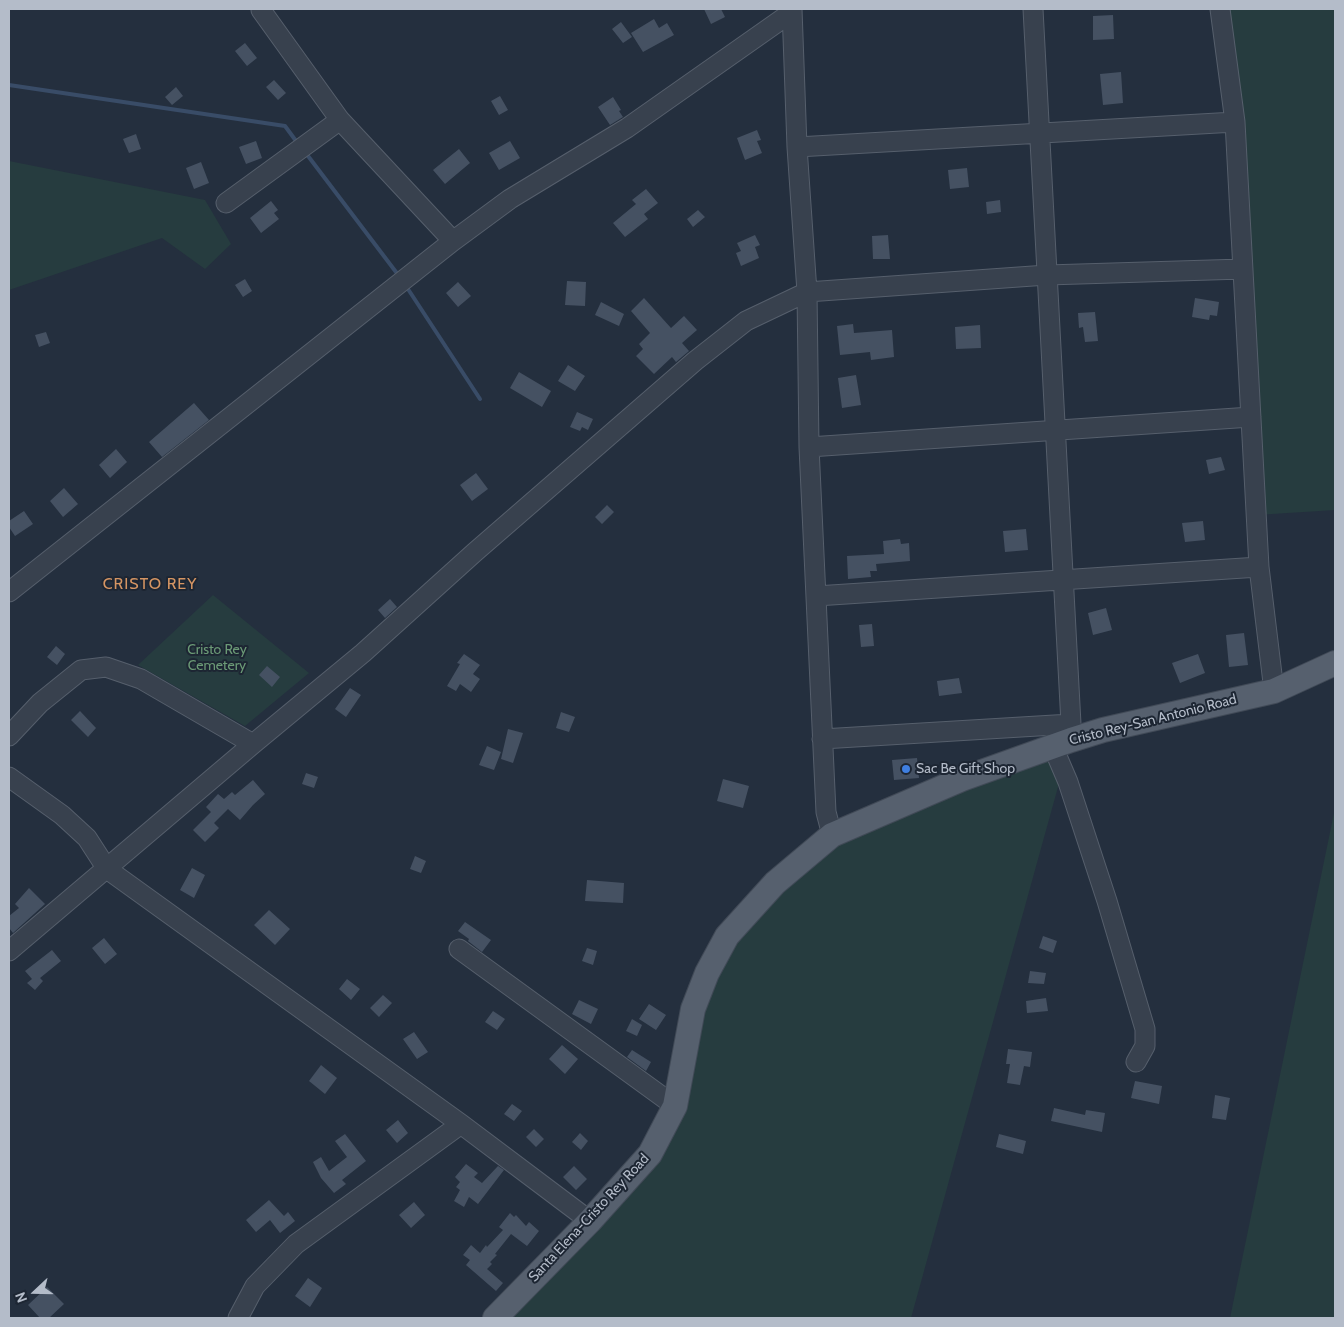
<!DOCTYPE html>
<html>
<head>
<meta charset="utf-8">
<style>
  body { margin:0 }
  #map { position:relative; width:1344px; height:1327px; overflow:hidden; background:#242f3e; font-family:Cabin,sans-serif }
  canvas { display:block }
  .frame { position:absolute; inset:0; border:10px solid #b4bcc9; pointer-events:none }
  .north { position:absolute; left:10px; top:1267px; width:50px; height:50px; -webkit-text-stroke:4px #1d2633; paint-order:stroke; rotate:249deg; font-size:14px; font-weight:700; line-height:20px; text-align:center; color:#b4bcc9 }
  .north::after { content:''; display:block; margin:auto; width:18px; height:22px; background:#b4bcc9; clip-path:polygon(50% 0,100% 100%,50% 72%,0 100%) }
</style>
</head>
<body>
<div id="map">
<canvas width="1344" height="1327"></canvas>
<div class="frame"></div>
<div class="north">N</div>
</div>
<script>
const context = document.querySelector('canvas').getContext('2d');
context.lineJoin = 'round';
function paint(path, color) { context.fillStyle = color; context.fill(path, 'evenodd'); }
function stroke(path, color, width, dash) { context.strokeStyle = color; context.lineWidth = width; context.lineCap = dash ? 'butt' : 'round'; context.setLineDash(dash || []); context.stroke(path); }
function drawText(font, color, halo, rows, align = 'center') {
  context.font = font + ' Cabin,sans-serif'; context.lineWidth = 4; context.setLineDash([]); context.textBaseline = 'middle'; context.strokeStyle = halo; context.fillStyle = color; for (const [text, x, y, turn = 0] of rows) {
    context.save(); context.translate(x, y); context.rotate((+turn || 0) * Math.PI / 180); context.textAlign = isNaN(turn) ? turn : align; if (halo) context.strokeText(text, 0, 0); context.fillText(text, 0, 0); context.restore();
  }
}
const green = new Path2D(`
  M1228 9H1335V510L1256 515Z
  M9 161 205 200 231 244 205 269 162 238 9 290Z
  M213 595 309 673 245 726 138 665Z
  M1071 740 911 1318H495L650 1154 707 973 832 835Z
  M1335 808V1318H1230Z`);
const stream = new Path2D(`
  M9 85 285 126 299 145
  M305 152 399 276
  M406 286 480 399`);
const building = new Path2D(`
  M704 9H721L725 17 711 24Z
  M1113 15 1114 39 1093 40V16Z
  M654 19 659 28 667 23 674 35 643 52 631 33Z
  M621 22 632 37 623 43 612 29Z
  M245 43 257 58 247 66 235 51Z
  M1121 72 1123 103 1103 105 1100 74Z
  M274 80 286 93 278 100 266 87Z
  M176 87 183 96 172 105 165 97Z
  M500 96 508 110 499 115 491 101Z
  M613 97 621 110 619 111 623 117 610 125 598 107Z
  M757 130 761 140 757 141 762 153 745 160 737 138Z
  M136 134 141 149 129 153 123 139Z
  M256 141 262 158 246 164 239 147Z
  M510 141 520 158 499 170 489 153Z
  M459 149 470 163 445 184 433 170Z
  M201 162 209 183 194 189 186 168Z
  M967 168 969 187 950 189 948 170Z
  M646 189 658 203 644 214 648 219 625 237 613 223 636 204 632 200Z
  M1000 200 1001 212 987 214 986 202Z
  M271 201 278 210 274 213 279 219 261 233 250 218Z
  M698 210 705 217 693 227 687 219Z
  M755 235 760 245 755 247 759 258 741 266 736 253 741 251 737 243Z
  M888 235 890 259H873L872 236Z
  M245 279 252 291 243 297 235 285Z
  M567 281 586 282 585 306 565 305Z
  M458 282 471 296 458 307 446 293Z
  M644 298 671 328 684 316 697 330 682 343 689 351 676 362 672 357 654 374 636 356 643 349 639 344 650 333 631 311Z
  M1195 298 1219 302 1217 316 1210 315 1209 320 1192 317Z
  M601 302 624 314 619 326 595 315Z
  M1095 312 1098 341 1085 342 1083 327 1079 328 1078 313Z
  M853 324 854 333 892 330 894 357 871 360 870 352 840 355 837 326Z
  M980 325 981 348 956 349 955 327Z
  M46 332 50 343 39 347 35 335Z
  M568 365 585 376 575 391 558 381Z
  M519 372 551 391 542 407 510 388Z
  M856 375 861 405 842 408 838 378Z
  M194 403 209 420 162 457 149 442Z
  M577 412 593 419 588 430 582 427 580 431 570 427Z
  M116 449 127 462 110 478 99 465Z
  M1221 457 1225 470 1209 474 1206 460Z
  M476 473 488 489 472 501 460 485Z
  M64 488 78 504 63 517 50 501Z
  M607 505 614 512 602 524 595 517Z
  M24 511 33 524 15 536 9 527V521Z
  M1203 521 1205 540 1185 542 1182 523Z
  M1026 529 1028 550 1005 552 1003 531Z
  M900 539 901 544 909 543 910 561 876 564 877 571H870L871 577 848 579 847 556 884 554 883 541Z
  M390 599 397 607 385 618 378 610Z
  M1106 608 1112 630 1093 635 1088 613Z
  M872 624 874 646 861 647 859 625Z
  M1244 633 1248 665 1229 667 1226 635Z
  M56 646 65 654 57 665 47 657Z
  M464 654 480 665 473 674 480 679 471 692 460 684 456 691 447 686 460 664 457 663Z
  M1198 654 1205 673 1180 683 1172 663Z
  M267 666 280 677 272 687 259 675Z
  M959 678 962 693 939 696 937 681Z
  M350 688 361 695 346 717 335 709Z
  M80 711 96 728 88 737 71 720Z
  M561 712 575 717 569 732 556 728Z
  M508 729 523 733 513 763 501 759Z
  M487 746 501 752 494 770 479 765Z
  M917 758 919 778 894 780 892 760Z
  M306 773 318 777 314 788 302 784Z
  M723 779 749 786 743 808 717 801Z
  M253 780 265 794 253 805 240 820 228 809 214 823 219 828 205 842 193 830 211 812 206 807 218 794 224 799 232 792 235 795Z
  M415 856 426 861 421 873 410 869Z
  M192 868 205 875 194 898 180 890Z
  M587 880 624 883 623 903 585 901Z
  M29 888 45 904 13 933 9 928V916L19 908 15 904Z
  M269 910 290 929 275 945 254 925Z
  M465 922 491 940 482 952 468 941 469 939 458 931Z
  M1043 936 1057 941 1053 953 1039 948Z
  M104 938 117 954 105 964 92 948Z
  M587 948 597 951 593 965 582 961Z
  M52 950 61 961 40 978 43 981 35 990 27 983 32 979 25 971Z
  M1030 971 1046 973 1044 984 1028 983Z
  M347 979 360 989 351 1000 339 989Z
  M383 995 392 1003 379 1017 370 1008Z
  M1046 998 1048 1011 1027 1013 1026 1001Z
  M579 1000 598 1009 591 1024 572 1014Z
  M649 1004 666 1015 656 1030 639 1019Z
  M493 1011 505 1019 497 1030 485 1022Z
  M632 1019 642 1025 637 1036 626 1031Z
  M414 1032 428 1052 417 1059 403 1039Z
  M562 1045 578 1059 565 1074 549 1059Z
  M1008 1049 1032 1052 1030 1067 1024 1066 1020 1085 1007 1083 1010 1064H1006Z
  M632 1050 651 1062 646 1071 627 1057Z
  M321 1065 337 1078 325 1094 309 1081Z
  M1135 1081 1162 1086 1159 1104 1131 1098Z
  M1215 1095 1230 1098 1226 1120 1212 1118Z
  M512 1104 522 1111 514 1121 504 1114Z
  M1054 1108 1085 1115 1086 1110 1105 1113 1102 1132 1051 1121Z
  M398 1120 408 1133 397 1143 386 1130Z
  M534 1129 544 1139 536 1147 526 1137Z
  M580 1133 588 1141 581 1150 572 1142Z
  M345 1134 366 1161 342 1180 346 1184 334 1193 321 1178 313 1162 321 1157 329 1171 347 1157 335 1141Z
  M999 1134 1026 1141 1023 1154 996 1147Z
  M466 1164 478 1173 474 1177 482 1183 498 1166 504 1170 478 1204 469 1197 464 1207 454 1201 460 1190 456 1187 460 1182 455 1177Z
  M574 1166 587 1179 576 1190 563 1177Z
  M269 1200 284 1216 288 1212 295 1221 280 1233 270 1220 256 1232 246 1220Z
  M414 1202 425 1215 411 1228 399 1215Z
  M510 1213 514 1217 516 1215 526 1226 529 1222 539 1231 527 1246 511 1234 495 1254 497 1255 490 1262 492 1264 487 1269 503 1283 496 1291 466 1265 470 1260 463 1255 471 1245 480 1253 486 1245 487 1247 503 1230 499 1227Z
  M308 1278 322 1288 310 1307 295 1296Z
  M47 1287 64 1304 49 1318H40L28 1305Z`);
const minor = new Path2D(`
  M792 9 797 147 807 292 809 447 826 812 832 835
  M1033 9 1071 724
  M1220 9 1235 122 1259 567 1274 691
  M261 10 340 120 453 241
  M797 147 1235 122
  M226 203 340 120
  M809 447 1251 417
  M9 592 453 241 510 199 627 128 792 12
  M816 596 1259 567
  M9 736 40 703 81 670 106 667 141 679 253 744
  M822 739 1071 724V736
  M1053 747 1068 782 1107 901 1145 1029V1046L1136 1062
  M9 777 62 815 87 838 107 869 461 1124 590 1221
  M459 949 675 1106
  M9 951 253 744 363 653 475 552 695 361 746 321 807 292 1047 275 1243 269
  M238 1318 255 1286 296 1244 461 1124`);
const major = new Path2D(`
  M495 1318 590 1221 650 1154 675 1106 693 1009 707 973 727 936 775 883 832 835 962 779 1071 740 1103 730 1274 691 1335 663`);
const markers = [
  [906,769,5,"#3f7fe0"]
];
const parkNames = [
  ["Cristo Rey",217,650],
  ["Cemetery",217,666]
];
const streetNames = [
  ["Cristo Rey-San Antonio Road",1153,720,-14],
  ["Santa Elena-Cristo Rey Road",589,1218,-47]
];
const poiNames = [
  ["Sac Be Gift Shop",916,769]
];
const quarterNames = [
  ["CRISTO REY",150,584]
];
paint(green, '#263c3f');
stroke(stream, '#394c67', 4);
paint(building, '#455162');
stroke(minor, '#565f6c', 21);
stroke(major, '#414a57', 26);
stroke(minor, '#38414e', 19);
stroke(major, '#56606e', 24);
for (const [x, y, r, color] of markers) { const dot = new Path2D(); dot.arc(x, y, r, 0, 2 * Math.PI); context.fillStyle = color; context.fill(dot); stroke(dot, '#1d2633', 2); }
drawText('14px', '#6b9a76', '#1d2633', parkNames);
drawText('14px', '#b4bcc9', '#1d2633', streetNames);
drawText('14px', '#b4bcc9', '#1d2633', poiNames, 'left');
context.letterSpacing = '1px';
drawText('16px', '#d59563', '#1d2633', quarterNames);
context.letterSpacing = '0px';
</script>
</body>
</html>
